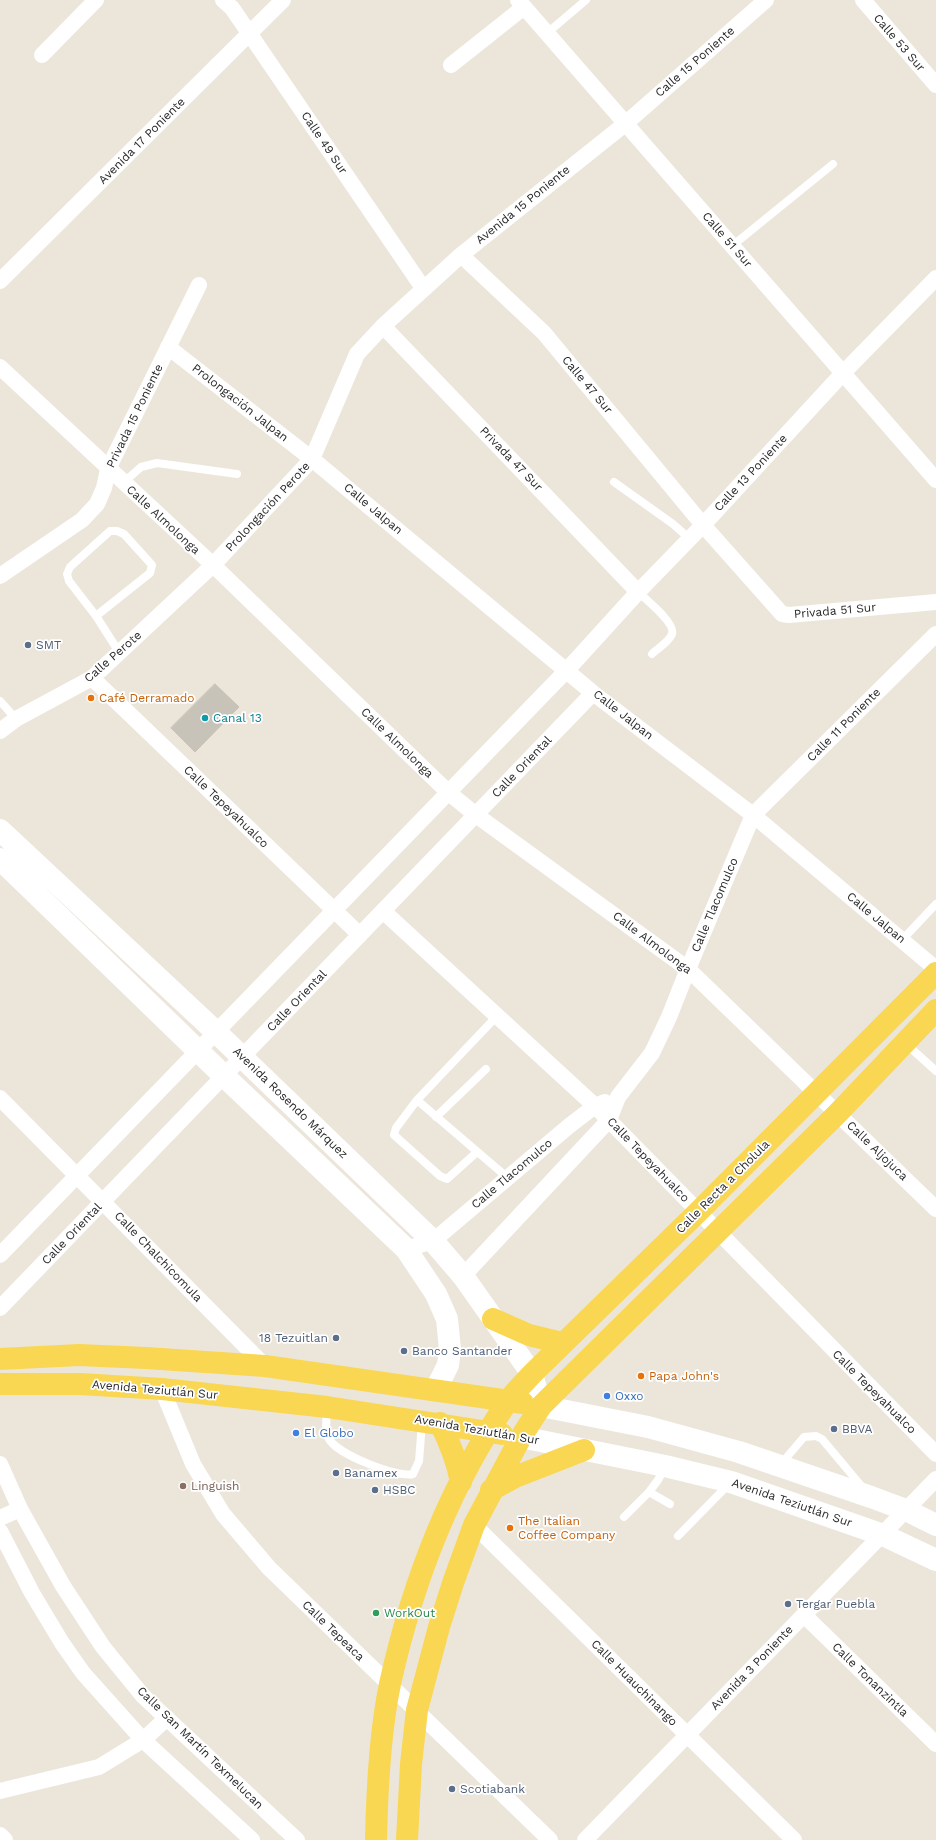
<!DOCTYPE html>
<html>
<head>
<meta charset="utf-8">
<style>
  body { margin:0 }
  canvas { display:block; background:#ece5da }
</style>
</head>
<body>
<canvas width="936" height="1840"></canvas>
<script>
const context = document.querySelector('canvas').getContext('2d');
context.lineJoin = 'round';
function paint(path, color) { context.fillStyle = color; context.fill(path, 'evenodd'); }
function stroke(path, color, width, dash) { context.strokeStyle = color; context.lineWidth = width; context.lineCap = dash ? 'butt' : 'round'; context.setLineDash(dash || []); context.stroke(path); }
function drawText(font, color, halo, rows, align = 'center') {
  context.font = font + ' "Work Sans",sans-serif'; context.lineWidth = 3.5; context.setLineDash([]); context.textBaseline = 'middle'; context.strokeStyle = halo; context.fillStyle = color; for (const [text, x, y, turn = 0] of rows) {
    context.save(); context.translate(x, y); context.rotate((+turn || 0) * Math.PI / 180); context.textAlign = isNaN(turn) ? turn : align; if (halo) context.strokeText(text, 0, 0); context.fillText(text, 0, 0); context.restore();
  }
}
const building = new Path2D(`
  M215 684 239 707 195 752 171 728Z`);
const lane = new Path2D(`
  M546 34 586 0
  M732 246 833 164
  M614 482 673 524 690 539
  M123 483 141 467 157 463 237 474
  M638 592C646 599 676 624 672 634 669 642 658 648 652 654
  M96 616 150 573 152 565 124 534 117 531H110L70 567 67 574 69 581 96 616 119 652
  M0 701 16 719
  M902 940 936 904
  M905 1043 936 1071
  M417 1100 508 1178
  M436 1117 486 1069
  M477 1152 447 1179 440 1176 394 1135 396 1128 417 1100 497 1016
  M327 1408C327 1417 324 1431 329 1439 337 1454 397 1478 413 1474L419 1461 422 1423
  M781 1464 804 1437 816 1436 822 1439 863 1488
  M665 1467 658 1480 649 1492 670 1504
  M624 1517 649 1492
  M678 1536 729 1484`);
const street = new Path2D(`
  M223 0 232 8 423 288
  M518 0 936 480
  M863 0 936 85
  M42 55 96 0
  M451 65 524 7
  M461 255 544 333 703 525 782 614 789 615 936 602
  M0 281 283 0
  M383 326 638 592
  M168 347 312 459 593 693 753 815 936 969
  M0 367 213 565 449 793 476 815 688 969 936 1209
  M0 576 82 520 97 504 104 488 108 469 199 285
  M92 678 360 935
  M0 731 16 719 92 678 213 565 312 459 357 354 383 326 461 255 625 124 766 0
  M383 911 595 1106 936 1454
  M0 1098 265 1366
  M406 1249 433 1241 569 1126 595 1106 605 1102
  M0 1255 567 670 638 592 703 525 843 373 936 278
  M463 1276 609 1120 618 1097 652 1053 669 1017 688 969 753 815 936 634
  M0 1308 593 693
  M162 1389 193 1464 223 1514 269 1568 550 1840
  M0 1464 20 1509 63 1586 103 1647 143 1696 297 1840
  M0 1518 20 1509
  M474 1525 794 1840
  M0 1531 32 1593 62 1643 83 1673 143 1740 252 1840
  M804 1615 936 1744
  M0 1791 99 1767 143 1740 167 1718
  M0 1835 5 1840
  M585 1840 936 1479`);
const secondary = new Path2D(`
  M0 830 216 1032 433 1241 463 1276 532 1374 541 1406 648 1427 739 1452 871 1497 906 1510 936 1525
  M0 859 224 1076 406 1249 436 1294 447 1319 450 1349 448 1365 436 1389
  M521 1437 665 1466 731 1482 883 1535 936 1560`);
const primary = new Path2D(`
  M493 1319 529 1335 562 1343
  M0 1359 79 1355 146 1358 265 1366 523 1403
  M0 1384H80L162 1389 327 1407 502 1434
  M440 1423C450 1443 457 1461 461 1482
  M491 1490 515 1477 584 1450
  M376 1840C377 1792 380 1731 390 1684 412 1584 450 1485 508 1401 515 1391 524 1383 532 1374L698 1212 936 973
  M407 1840 411 1764 417 1710 439 1627 453 1583 474 1525 521 1437 541 1406 838 1113 936 1010`);
const markers = [
  [28,645,4,"#5c6f8a"],
  [91,698,4,"#e8710a"],
  [205,718,4,"#0f9aa8"],
  [336,1338,4,"#5c6f8a"],
  [404,1351,4,"#5c6f8a"],
  [641,1376,4,"#e8710a"],
  [607,1396,4,"#3f7fe0"],
  [834,1429,4,"#5c6f8a"],
  [296,1433,4,"#3f7fe0"],
  [336,1473,4,"#5c6f8a"],
  [183,1486,4,"#8d6e63"],
  [375,1490,4,"#5c6f8a"],
  [510,1528,4,"#e8710a"],
  [788,1604,4,"#5c6f8a"],
  [376,1613,4,"#2e9e5b"],
  [452,1789,4,"#5c6f8a"]
];
const streetNames = [
  ["Calle 53 Sur",899,43,49],
  ["Calle 15 Poniente",695,62,-41],
  ["Avenida 17 Poniente",142,141,-45],
  ["Calle 49 Sur",324,143,56],
  ["Avenida 15 Poniente",523,205,-39],
  ["Calle 51 Sur",727,240,49],
  ["Calle 47 Sur",587,385,50],
  ["Prolongación Jalpan",240,403,38],
  ["Privada 15 Poniente",135,416,-64],
  ["Privada 47 Sur",511,459,46],
  ["Calle 13 Poniente",751,473,-47],
  ["Prolongación Perote",268,507,-47],
  ["Calle Jalpan",373,509,40],
  ["Calle Almolonga",163,520,43],
  ["Privada 51 Sur",835,611,-5],
  ["Calle Perote",113,657,-41],
  ["Calle Jalpan",623,715,38],
  ["Calle 11 Poniente",844,725,-45],
  ["Calle Almolonga",397,743,44],
  ["Calle Oriental",522,767,-46],
  ["Calle Tepeyahualco",226,807,44],
  ["Calle Tlacomulco",715,905,-67],
  ["Calle Jalpan",876,918,40],
  ["Calle Almolonga",652,943,37],
  ["Calle Oriental",297,1001,-46],
  ["Avenida Rosendo Márquez",290,1103,44],
  ["Calle Aljojuca",877,1151,44],
  ["Calle Tepeyahualco",648,1160,46],
  ["Calle Tlacomulco",512,1174,-40],
  ["Calle Recta a Cholula",723,1187,-45],
  ["Calle Oriental",72,1234,-46],
  ["Calle Chalchicomula",158,1257,46],
  ["Avenida Teziutlán Sur",155,1390,5],
  ["Calle Tepeyahualco",874,1392,45],
  ["Avenida Teziutlán Sur",477,1430,10],
  ["Avenida Teziutlán Sur",792,1503,19],
  ["Calle Tepeaca",333,1631,44],
  ["Avenida 3 Poniente",752,1668,-46],
  ["Calle Tonanzintla",870,1680,44],
  ["Calle Huauchinango",634,1683,45],
  ["Calle San Martín Texmelucan",200,1748,44]
];
const serviceNames = [
  ["SMT",36,645],
  ["18 Tezuitlan",328,1338,"right"],
  ["Banco Santander",412,1351],
  ["BBVA",842,1429],
  ["Banamex",344,1473],
  ["HSBC",383,1490],
  ["Tergar Puebla",796,1604],
  ["Scotiabank",460,1789]
];
const foodNames = [
  ["Café Derramado",99,698],
  ["Papa John's",649,1376],
  ["The Italian",518,1521],
  ["Coffee Company",518,1535]
];
const cultureNames = [
  ["Canal 13",213,718]
];
const shopNames = [
  ["Oxxo",615,1396],
  ["El Globo",304,1433]
];
const educationNames = [
  ["Linguish",191,1486]
];
const leisureNames = [
  ["WorkOut",384,1613]
];
paint(building, '#c7c3b9');
stroke(building, '#c8c1b4', 1);
stroke(lane, '#fff', 8);
stroke(street, '#fff', 16);
stroke(secondary, '#fff', 22);
stroke(primary, '#f9d753', 22);
for (const [x, y, r, color] of markers) { const dot = new Path2D(); dot.arc(x, y, r, 0, 2 * Math.PI); context.fillStyle = color; context.fill(dot); stroke(dot, '#fff', 1.5); }
drawText('12px', '#292929', '#fff', streetNames);
drawText('12px', '#4e5e75', '#fff', serviceNames, 'left');
drawText('12px', '#c56008', '#fff', foodNames, 'left');
drawText('12px', '#0d838f', '#fff', cultureNames, 'left');
drawText('12px', '#366cbe', '#fff', shopNames, 'left');
drawText('12px', '#785e54', '#fff', educationNames, 'left');
drawText('12px', '#27864d', '#fff', leisureNames, 'left');
</script>
</body>
</html>
